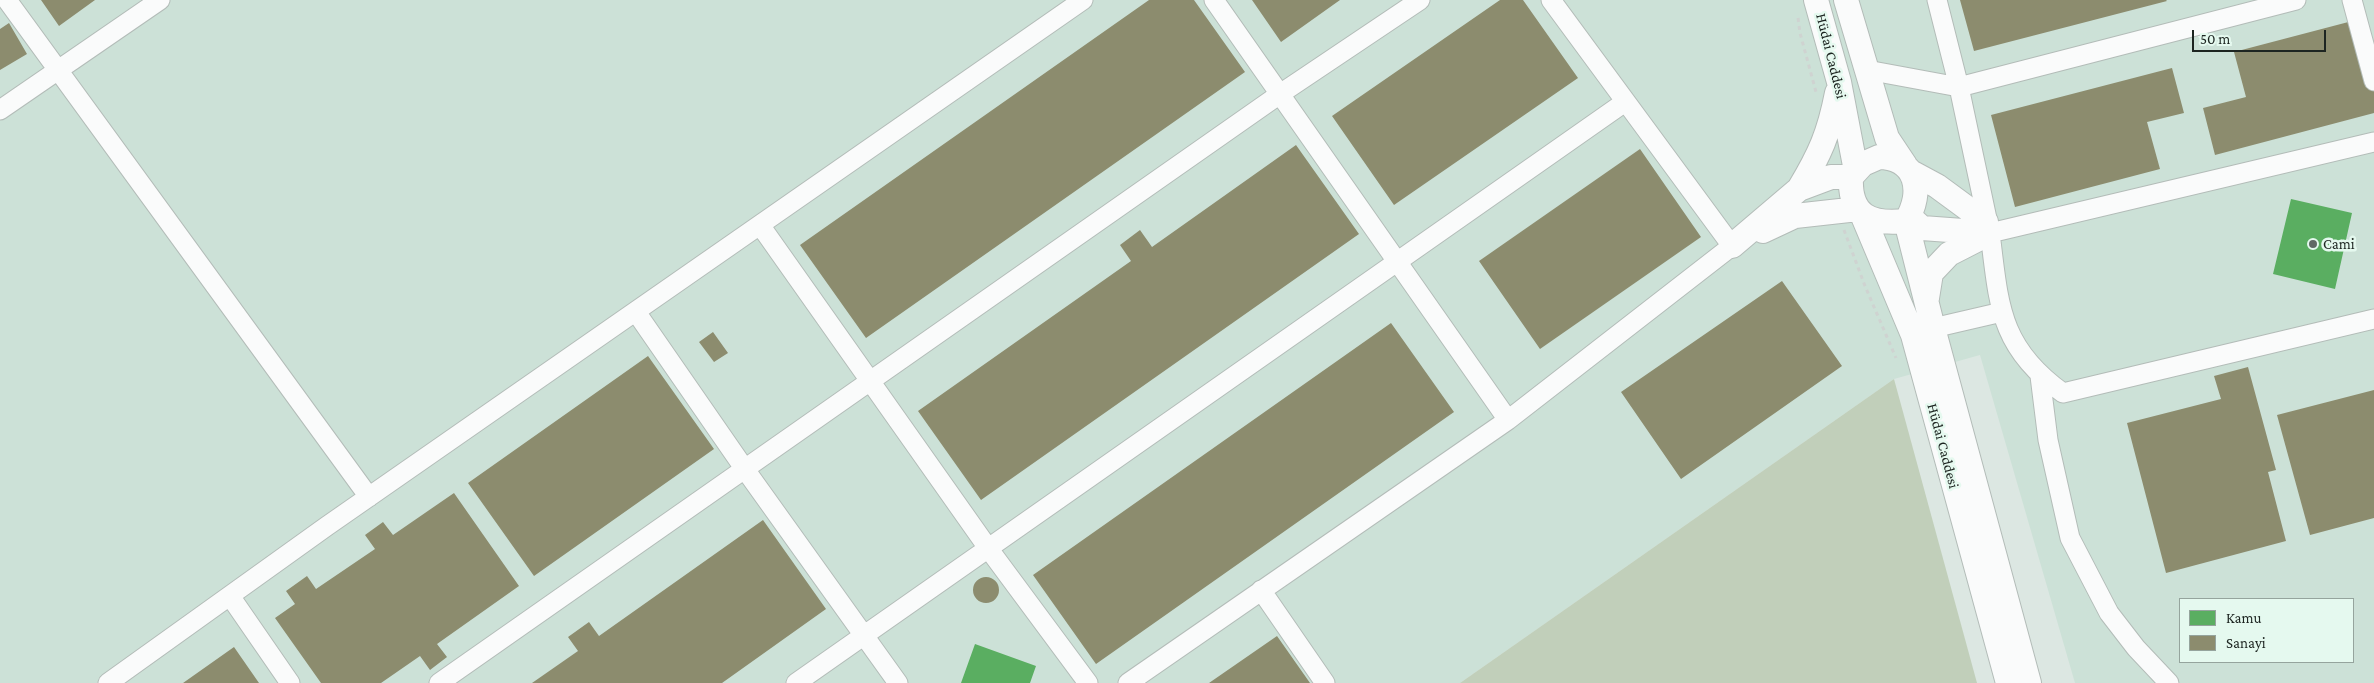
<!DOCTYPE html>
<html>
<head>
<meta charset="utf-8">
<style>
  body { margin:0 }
  #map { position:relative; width:2374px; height:683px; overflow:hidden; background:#dce7e2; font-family:"Crimson Pro",serif }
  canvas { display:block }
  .legend { position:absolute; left:2179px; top:598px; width:175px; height:65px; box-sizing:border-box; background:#e5f9ef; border:1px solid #95a49d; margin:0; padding:6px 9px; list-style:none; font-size:15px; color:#1d2521 }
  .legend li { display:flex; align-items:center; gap:10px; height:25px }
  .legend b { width:25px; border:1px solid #95a49d }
  .scale { position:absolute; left:2192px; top:30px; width:134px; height:22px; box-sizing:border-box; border:2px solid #1d2521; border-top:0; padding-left:6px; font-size:15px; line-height:18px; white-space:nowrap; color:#1d2521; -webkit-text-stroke:4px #e5f9ef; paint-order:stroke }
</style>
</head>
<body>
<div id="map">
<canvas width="2374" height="683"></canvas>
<ul class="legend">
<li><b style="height:14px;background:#5aae61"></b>Kamu</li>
<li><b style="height:14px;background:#8c8c6e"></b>Sanayi</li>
</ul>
<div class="scale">50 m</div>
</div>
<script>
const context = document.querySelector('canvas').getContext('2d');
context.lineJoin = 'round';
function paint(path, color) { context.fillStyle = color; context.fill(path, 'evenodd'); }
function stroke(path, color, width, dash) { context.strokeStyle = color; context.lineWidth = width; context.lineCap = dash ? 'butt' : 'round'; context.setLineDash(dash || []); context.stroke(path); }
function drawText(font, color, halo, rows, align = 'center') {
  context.font = font + ' "Crimson Pro",serif'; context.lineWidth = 5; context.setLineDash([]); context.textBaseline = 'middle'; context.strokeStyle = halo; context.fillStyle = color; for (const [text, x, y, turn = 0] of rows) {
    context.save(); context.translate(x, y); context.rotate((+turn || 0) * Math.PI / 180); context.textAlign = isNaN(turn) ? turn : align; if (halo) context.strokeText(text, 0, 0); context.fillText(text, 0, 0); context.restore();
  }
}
const built = new Path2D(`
  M0 0H2374V683H2075L1980 355 1894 379 1460 683H0ZM2180 599H2353V662H2180Z`);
const green = new Path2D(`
  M1894 379 1977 683H1460Z`);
const public = new Path2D(`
  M2291 199 2352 213 2335 289 2273 274Z
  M975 644 1036 666 1030 683H961Z`);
const industry = new Path2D(`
  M41 0H95L59 26Z
  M1149 0H1194L1245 72 866 338 800 245Z
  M1252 0H1340L1281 42Z
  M1500 0H1523L1578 78 1394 205 1332 116Z
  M1960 0H2166L2167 1 1974 51Z
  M2356 20 2374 88V113L2215 155 2203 108 2246 97 2234 52Z
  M9 23 27 54 0 70V29Z
  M2172 68 2184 113 2147 122 2160 169 2015 207 1991 115Z
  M1296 145 1359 234 981 500 918 411 1131 261 1120 245 1140 230 1152 247Z
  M1640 149 1701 237 1540 349 1479 261Z
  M1782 281 1842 366 1681 479 1621 392Z
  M1391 323 1454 412 1096 664 1033 575Z
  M713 332 728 353 714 362 699 342Z
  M648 356 714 449 534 576 468 483Z
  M2248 367 2276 470 2268 472 2286 541 2166 573 2127 423 2221 399 2214 376Z
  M2374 390V518L2310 535 2277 415Z
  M454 493 519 586 437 644 447 657 430 670 420 656 381 683H321L275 618 295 604 286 591 307 576 316 589 375 549 365 535 383 522 393 535Z
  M763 520 826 609 722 683H532L578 651 568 637 589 622 599 636Z
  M973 590a13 13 0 1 1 26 0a13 13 0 1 1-26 0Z
  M1277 636 1310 683H1209Z
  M234 647 259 683H183Z`);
const path = new Path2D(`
  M1798 18 1800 33 1816 92
  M1844 230 1865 286 1896 358`);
const minor = new Path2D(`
  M7 0 369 497
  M1214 0 1508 420
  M1937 0 1959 87 1990 233 2374 142
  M2352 0 2374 81
  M1867 70 1959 87 2296 0
  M0 110 160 0
  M760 225 988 548 1088 683
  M1990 233C1999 305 1999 347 2063 393L2374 319
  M636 312 744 468 898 683
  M1933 328 2002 312
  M2040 376 2048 440 2070 538 2109 613 2136 648 2169 683
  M1261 590 1325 683
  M230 596 290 683
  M108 683 327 526 1083 0
  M439 683 1280 94 1420 0
  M796 683 1625 102
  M1128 683 1508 420 1732 246 1551 0`);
const tertiary = new Path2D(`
  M1816 0 1839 82 1856 171
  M1846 0 1887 138 1905 165
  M1879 157C1917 158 1924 192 1906 221 1871 225 1849 216 1851 177L1863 164Z
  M1911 172 1937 186 1986 222
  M1799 189C1820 154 1829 134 1837 93
  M1862 214 1913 335 2008 683
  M1909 216 1922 228 1990 233
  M1906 221 1933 328 2029 683
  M1763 231 1795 216 1858 209
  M1732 246 1799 189 1831 177H1851
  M1927 298 1931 273 1949 254 1990 233`);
const markers = [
  [2313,244,5,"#606965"]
];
const streetNames = [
  ["Hüdai Caddesi",1831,56,76],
  ["Hüdai Caddesi",1943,446,75]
];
const poiNames = [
  ["Cami",2323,244]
];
paint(built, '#cce1d7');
paint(green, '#c1cfba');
paint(public, '#5aae61');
paint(industry, '#8c8c6e');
stroke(minor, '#b3bcb8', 21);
stroke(tertiary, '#b3bcb8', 26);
stroke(path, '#cfd3d1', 3, [4, 4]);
stroke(minor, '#fafbfb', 19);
stroke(tertiary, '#fafbfb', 24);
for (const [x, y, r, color] of markers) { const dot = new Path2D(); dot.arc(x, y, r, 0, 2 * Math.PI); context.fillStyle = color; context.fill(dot); stroke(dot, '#e5f9ef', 2); }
drawText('15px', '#1d2521', '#e5f9ef', streetNames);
drawText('15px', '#1d2521', '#e5f9ef', poiNames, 'left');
</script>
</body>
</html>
